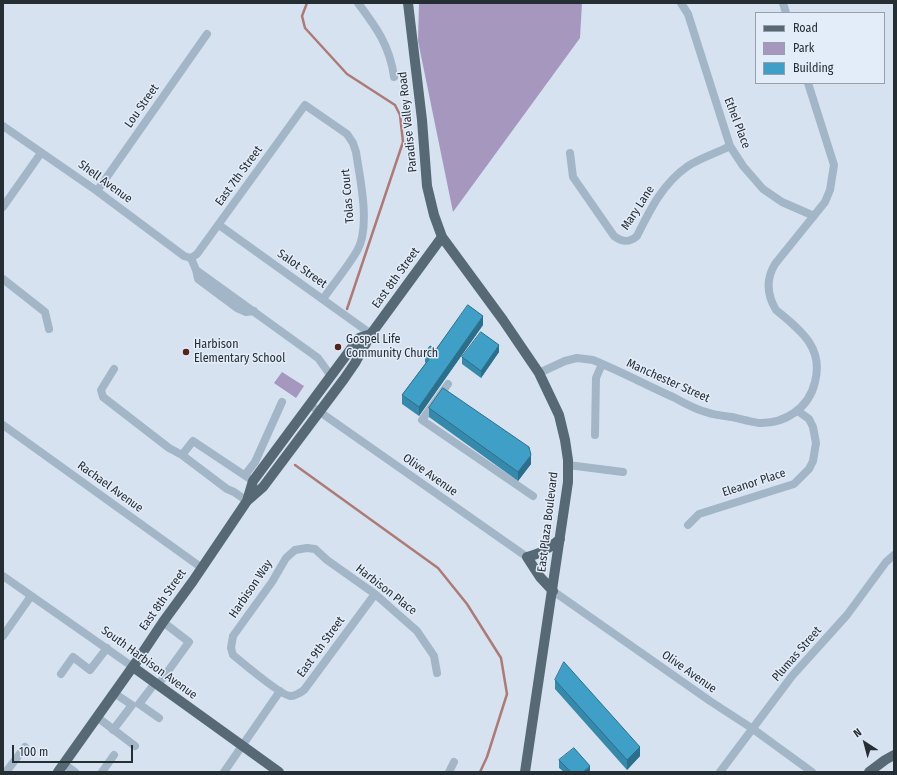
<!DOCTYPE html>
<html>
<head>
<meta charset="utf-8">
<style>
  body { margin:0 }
  #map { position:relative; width:897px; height:775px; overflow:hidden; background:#d7e2f1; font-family:"Fira Sans Condensed",sans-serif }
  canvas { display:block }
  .frame { position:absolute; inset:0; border:4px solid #252e33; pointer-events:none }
  .legend { position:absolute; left:755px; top:12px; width:130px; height:72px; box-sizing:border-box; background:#e3ecf9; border:1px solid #97a0aa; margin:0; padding:5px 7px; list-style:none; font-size:12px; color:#252e33 }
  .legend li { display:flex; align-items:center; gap:8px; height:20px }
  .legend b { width:20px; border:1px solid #97a0aa }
  .north { position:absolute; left:845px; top:723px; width:40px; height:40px; -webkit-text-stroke:3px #e3ecf9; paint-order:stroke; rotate:324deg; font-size:11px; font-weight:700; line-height:16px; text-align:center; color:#252e33 }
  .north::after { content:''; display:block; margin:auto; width:14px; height:18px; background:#252e33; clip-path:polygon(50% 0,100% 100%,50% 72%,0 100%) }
  .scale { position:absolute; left:12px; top:745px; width:121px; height:18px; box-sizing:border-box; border:2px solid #252e33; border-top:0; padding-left:5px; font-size:12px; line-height:14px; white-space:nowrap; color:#252e33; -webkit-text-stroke:3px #e3ecf9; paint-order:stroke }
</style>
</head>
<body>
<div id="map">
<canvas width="897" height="775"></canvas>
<div class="frame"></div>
<ul class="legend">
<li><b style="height:5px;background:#566975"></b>Road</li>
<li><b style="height:11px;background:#a697bf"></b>Park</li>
<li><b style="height:11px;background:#3f9fc6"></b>Building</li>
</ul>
<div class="north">N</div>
<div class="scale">100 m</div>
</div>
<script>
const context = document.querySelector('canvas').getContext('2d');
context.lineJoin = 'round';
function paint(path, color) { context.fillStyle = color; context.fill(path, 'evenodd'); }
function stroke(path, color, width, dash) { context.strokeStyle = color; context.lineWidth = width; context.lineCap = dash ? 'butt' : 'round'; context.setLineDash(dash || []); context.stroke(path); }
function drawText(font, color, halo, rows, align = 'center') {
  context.font = font + ' "Fira Sans Condensed",sans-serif'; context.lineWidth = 3; context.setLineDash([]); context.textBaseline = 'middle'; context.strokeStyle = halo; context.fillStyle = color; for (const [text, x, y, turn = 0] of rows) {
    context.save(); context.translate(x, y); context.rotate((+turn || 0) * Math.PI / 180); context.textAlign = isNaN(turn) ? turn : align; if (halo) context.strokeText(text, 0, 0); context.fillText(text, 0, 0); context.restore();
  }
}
const green = new Path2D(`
  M419 3H582L580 38 453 212 418 41Z
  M282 372 304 386 296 398 274 383Z`);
const stream = new Path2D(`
  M307 3 302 16 305 28 347 74 395 105 400 115 403 142 347 309
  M295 465 438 568 467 604 501 658 507 694 487 757 480 772`);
const minor = new Path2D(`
  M358 3C376 27 390 46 394 77
  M681 3 688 14 730 146 743 166 763 189 782 202 814 216
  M783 3 786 13
  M3 126 97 191 184 256 191 258
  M570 153 573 177 614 236C622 242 629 243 637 236 650 210 663 183 688 166 700 158 717 153 730 146
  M97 191 207 34
  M3 207 41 153
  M219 225 371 334
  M191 258 197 254 305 105 347 134 353 143 356 152C360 179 371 227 357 251 347 268 334 283 323 299
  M191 258 196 270 318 358 331 376
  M196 270 198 279 237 308 246 312 254 311
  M3 279 45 312 49 329
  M114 369 101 390 103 397 169 448 182 455 227 489 234 492 247 501
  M539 373 565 361 577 358 593 360C620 371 646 385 673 397 683 402 694 409 706 412 714 415 724 416 732 417 741 419 750 422 759 423 785 424 809 408 815 382 824 347 800 330 776 310 767 295 766 279 775 264L825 202 830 190 834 165 808 83
  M448 384 422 420 533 496
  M310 405 527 557
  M3 425 202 568
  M595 435 596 378 602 364
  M182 455 193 441 253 481
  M568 465 623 472
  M245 475 255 462 282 402
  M688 525 699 514 794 484 809 469 813 461 816 443 813 427 809 419 798 411
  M3 576 133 667
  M553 591 710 701 753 729 812 772
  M375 594 304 690C300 693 295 696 290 696 280 695 243 663 233 655L231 648 233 636 272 582 286 558 295 550 307 548 315 549 327 560 375 594 417 631 434 656 437 673
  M3 636 31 596
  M61 674 73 657 90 670 107 648
  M155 683 139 704 159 718
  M158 685 189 642 163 622
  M97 717 135 746
  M113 730 132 705 114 693
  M64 764 75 772
  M6 772 25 747
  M102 772 114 755
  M224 772 280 691
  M449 772 454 762
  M720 772 792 676 847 615 886 562 894 555`);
const major = new Path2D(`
  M408 3 422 120 427 186 434 215 442 237 503 320 539 373 559 415 565 440 568 460V482L525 772
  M247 501 253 481 359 338 371 334
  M553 591 540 577 527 557C542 553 548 549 560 539
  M133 667 279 772
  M58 772 139 658 163 622 193 581 247 501 263 487 344 379 355 363 371 334 442 237
  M869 772 885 760 894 755`);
const wall = new Path2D(`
  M483 325 419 416 402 404V395L426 363 425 362V353L436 349Z
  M499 352 481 378 462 364V357Z
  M429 408 531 464 518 481 429 417Z
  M555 680 640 756 627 770 555 689Z
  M559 760 590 772H564L559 768Z`);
const shadedWall = new Path2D(`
  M483 316V325L419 416V407Z
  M499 345V352L481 378V371Z
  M531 455V464L518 481V472Z
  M640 747V756L627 770V760Z
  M590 766V772H583Z`);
const building = new Path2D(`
  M468 305 483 316 419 407 402 395 429 359 430 356 425 353 430 346 436 349Z
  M481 332 499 345 481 371 462 357Z
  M443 388 529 447 531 455 518 472 429 408Z
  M564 662 640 747 627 760 555 680Z
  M574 748 590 766 583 772H571L559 760Z`);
const markers = [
  [338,347,4,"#54211b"],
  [186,352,4,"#54211b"]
];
const streetNames = [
  ["Lou Street",142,106,-55],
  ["Paradise Valley Road",408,122,-96],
  ["Ethel Place",737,123,69],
  ["East 7th Street",239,176,-54],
  ["Shell Avenue",105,182,36],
  ["Tolas Court",348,196,-95],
  ["Mary Lane",638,208,-57],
  ["Salot Street",302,269,35],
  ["East 8th Street",396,278,-54],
  ["Manchester Street",668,381,24],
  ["Olive Avenue",430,475,35],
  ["Eleanor Place",754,483,-18],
  ["Rachael Avenue",110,487,36],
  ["East Plaza Boulevard",548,522,-83],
  ["Harbison Way",251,589,-56],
  ["Harbison Place",386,590,38],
  ["East 8th Street",163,600,-55],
  ["East 9th Street",321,647,-54],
  ["Plumas Street",797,654,-49],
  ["South Harbison Avenue",149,663,36],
  ["Olive Avenue",689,672,35]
];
const poiNames = [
  ["Gospel Life",346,340],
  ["Community Church",346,354],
  ["Harbison",194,345],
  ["Elementary School",194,359]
];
paint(green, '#a697bf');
stroke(stream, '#ad7b76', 2.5);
stroke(minor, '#a3b6c8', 8);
stroke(major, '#566975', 10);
paint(wall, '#3689aa');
paint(shadedWall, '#2c6f8b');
paint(building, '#3f9fc6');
stroke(building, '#2c6f8b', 1);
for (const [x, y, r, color] of markers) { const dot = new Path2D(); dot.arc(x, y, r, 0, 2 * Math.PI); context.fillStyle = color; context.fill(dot); stroke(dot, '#e3ecf9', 1.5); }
drawText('12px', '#252e33', '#e3ecf9', streetNames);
drawText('12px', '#252e33', '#e3ecf9', poiNames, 'left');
</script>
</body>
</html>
